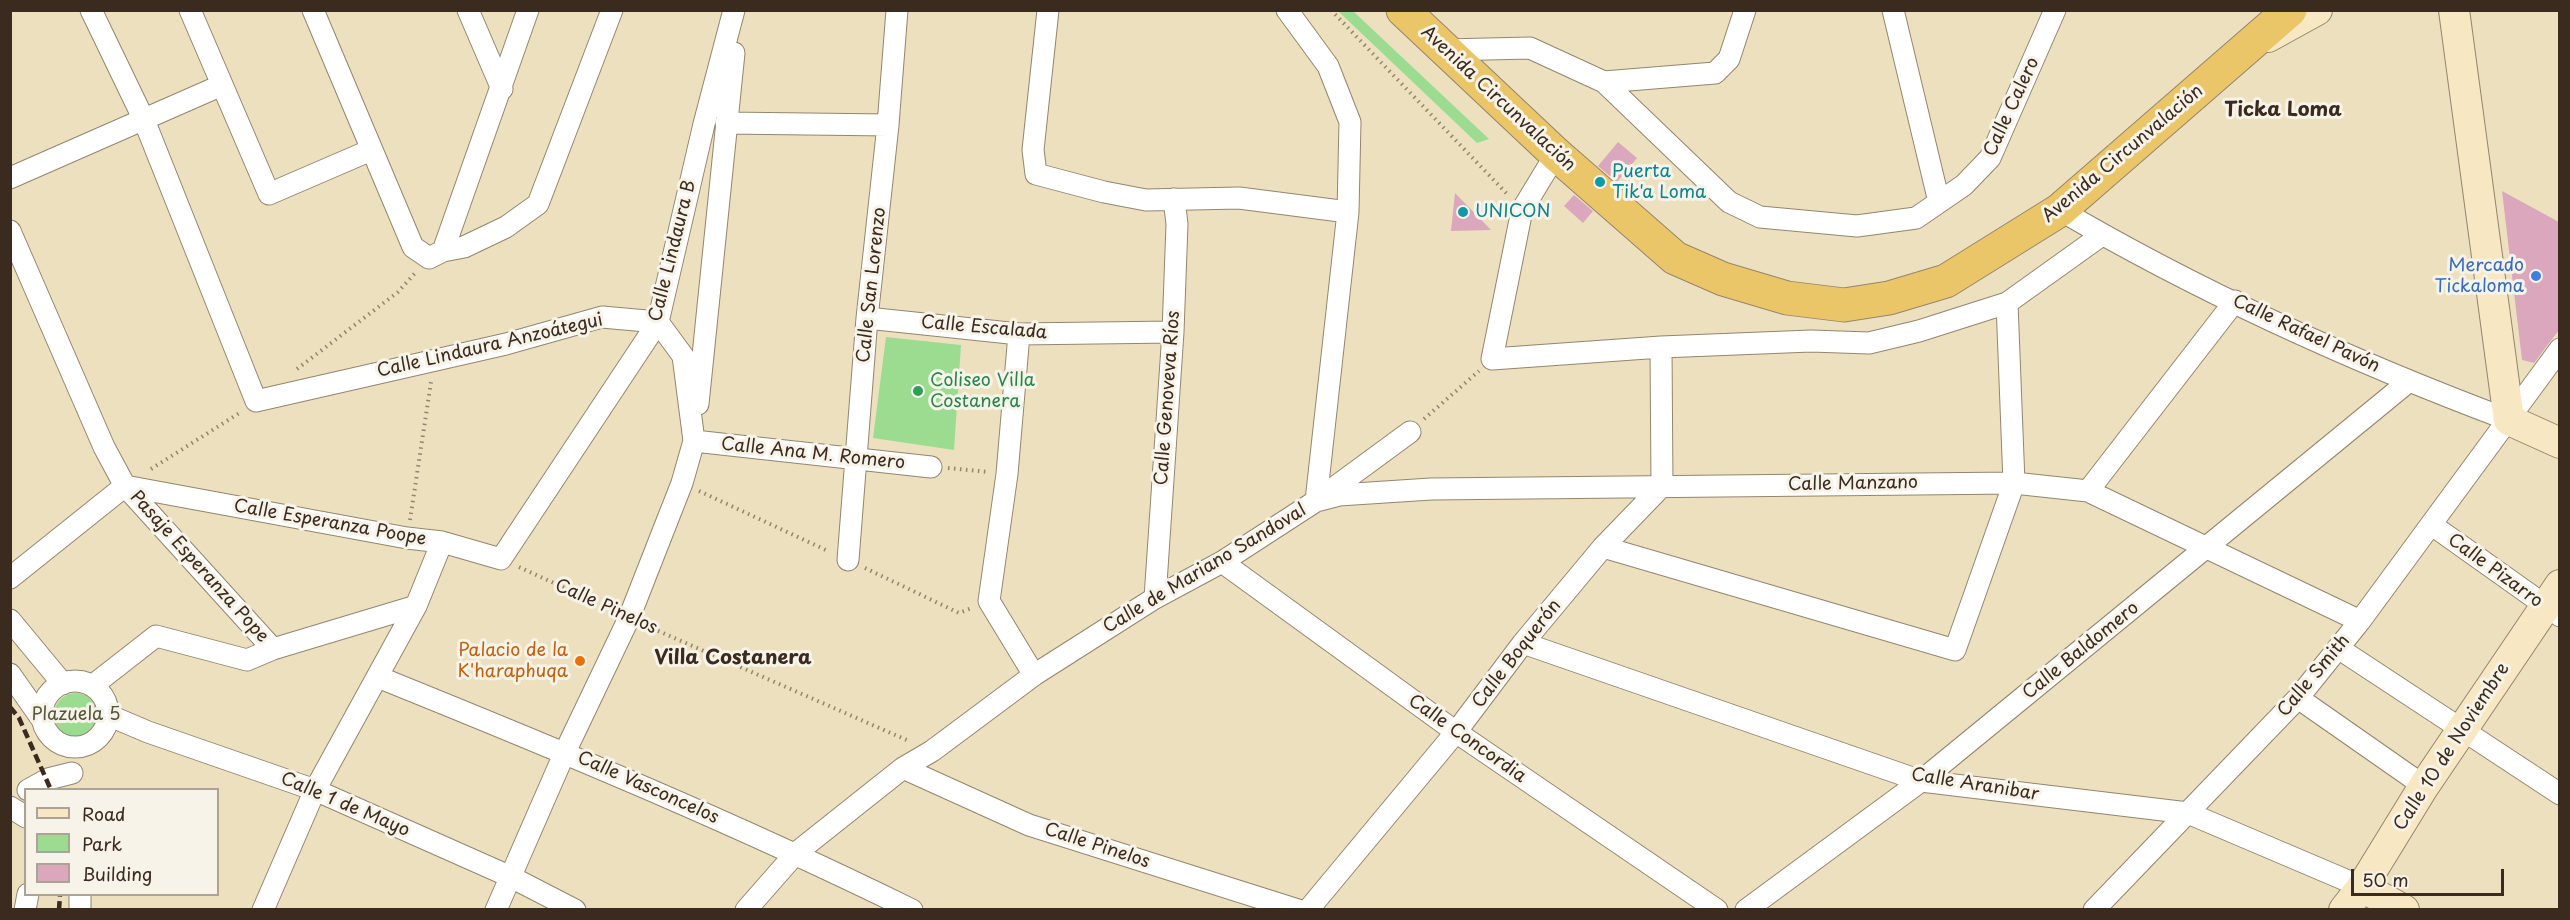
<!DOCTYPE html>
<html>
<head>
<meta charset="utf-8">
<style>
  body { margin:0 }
  #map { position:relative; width:2570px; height:920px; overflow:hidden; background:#ede0bf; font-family:"Playpen Sans",sans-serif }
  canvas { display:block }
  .frame { position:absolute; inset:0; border:12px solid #3b2a1e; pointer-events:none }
  .legend { position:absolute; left:24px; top:788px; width:195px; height:108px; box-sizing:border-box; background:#f7f3e8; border:2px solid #aca397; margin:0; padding:8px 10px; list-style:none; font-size:18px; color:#3b2a1e }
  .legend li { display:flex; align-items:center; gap:12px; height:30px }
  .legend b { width:30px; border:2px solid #aca397 }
  .scale { position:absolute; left:2351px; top:869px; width:153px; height:27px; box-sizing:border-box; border:3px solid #3b2a1e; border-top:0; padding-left:8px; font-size:18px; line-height:21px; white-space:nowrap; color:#3b2a1e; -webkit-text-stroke:4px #f7f3e8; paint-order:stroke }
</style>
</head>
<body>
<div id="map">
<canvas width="2570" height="920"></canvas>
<div class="frame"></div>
<ul class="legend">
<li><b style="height:8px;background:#f7e8c3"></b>Road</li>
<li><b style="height:16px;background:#9cdc91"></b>Park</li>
<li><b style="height:16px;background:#dba7bc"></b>Building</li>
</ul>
<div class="scale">50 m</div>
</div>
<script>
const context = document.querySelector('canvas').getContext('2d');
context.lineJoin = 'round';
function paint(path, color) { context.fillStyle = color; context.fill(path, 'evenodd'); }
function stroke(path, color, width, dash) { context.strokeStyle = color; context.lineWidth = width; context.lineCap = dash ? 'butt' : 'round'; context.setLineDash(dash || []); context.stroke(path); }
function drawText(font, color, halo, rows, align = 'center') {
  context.font = font + ' "Playpen Sans",sans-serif'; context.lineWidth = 6; context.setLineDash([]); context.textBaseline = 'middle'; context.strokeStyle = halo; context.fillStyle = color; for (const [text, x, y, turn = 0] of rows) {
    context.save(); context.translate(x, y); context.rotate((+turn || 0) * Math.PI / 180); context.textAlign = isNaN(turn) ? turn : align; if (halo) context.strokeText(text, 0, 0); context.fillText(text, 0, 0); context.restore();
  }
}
const green = new Path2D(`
  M1338 11H1353L1489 139 1477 143Z
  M886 337 961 345 954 450 873 438Z
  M54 715a22 22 0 1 1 44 0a22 22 0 1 1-44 0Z`);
const building = new Path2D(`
  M1618 142 1637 158 1617 182 1598 166Z
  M2502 191 2559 222V330L2534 363 2522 360Z
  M1455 193 1491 230 1451 231Z
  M1574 195 1593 211 1583 223 1564 206Z`);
const path = new Path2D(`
  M1331 10 1509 196
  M297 369 398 292 416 272
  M1424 419 1479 371
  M948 468 989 472
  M151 469 241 412
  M699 491 828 551
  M410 520 431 382
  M519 567 613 610
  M865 568 959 613 972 608
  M647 626 909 741`);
const minor = new Path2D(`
  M91 10 144 120 256 401 506 344 602 317 658 322 683 356 694 441 682 483 629 618 565 752 496 910
  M190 10 269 194 371 150
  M313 10 413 247 429 258 443 251 528 10
  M468 10 502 89
  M1048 10 1033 150 1036 174 1104 192 1146 200 1239 198 1348 212
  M1287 10 1328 66 1350 122 1348 212 1316 501
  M1893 10 1939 202
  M1445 50 1530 48 1604 82 1729 202 1760 217 1857 226 1916 218 1964 185 1990 158 2055 10
  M1604 82 1715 73 1729 59 1745 10
  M726 123 888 125
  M1556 154 1522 210 1492 359 1661 347 1811 341 1869 343 1919 331 2007 303 2102 235
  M10 178 222 85
  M2060 210C2200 292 2357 363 2509 420
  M10 231 104 447 125 486 407 538 442 542 501 559 658 322 704 124 734 10
  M443 251 464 247 506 227 538 204 612 10
  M867 318 1019 334 1173 332
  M1019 334 1007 474 989 601 1034 675
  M698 404 734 53
  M694 441 931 467
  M2088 491 2235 301
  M1316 501 1339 495 1431 489 2014 483 2088 491 2360 621
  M2432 525 2560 616
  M1603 547 1955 650 2014 483 2007 303
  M848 560 867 318 888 125 897 10
  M1222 562 1456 732 1717 910
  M10 578 125 486 273 649
  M1155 598 1173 332 1177 224 1174 199
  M10 620 63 684
  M1523 643 1921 781 2188 813 2362 887
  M2338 648 2560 794
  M10 674 43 721
  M378 677C559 750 737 824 912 910
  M42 714a33 33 0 1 1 66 0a33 33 0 1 1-66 0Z
  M92 686 156 636 247 660 273 649 416 606
  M2298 698 2424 786
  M108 715 148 732 315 790 511 877 575 910
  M903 768 1029 825 1298 910
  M28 790 48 779 72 773
  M10 807 26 817
  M80 894V910
  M25 910 28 894
  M263 910 315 790 416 606 442 542
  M746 910 796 853 903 768 932 751 1034 675 1155 598 1222 562 1316 501 1410 432
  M1308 910 1456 732 1523 643 1603 547 1662 486 1661 347
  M1746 910 1921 781 2408 382
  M2094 910 2298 698 2360 621 2560 349`);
const secondary = new Path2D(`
  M2454 10 2509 420 2560 443
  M2268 37 2317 10
  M2362 887 2404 910
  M2344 910 2362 887 2424 786 2560 585`);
const trunk = new Path2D(`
  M1403 10 1556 154 1675 258 1723 279 1787 298 1844 305 1889 298 1946 281 2060 210 2290 10`);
const rail = new Path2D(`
  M10 707 19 718 51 790
  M59 910 60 894`);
const markers = [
  [1600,182,6,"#0f9aa8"],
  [1463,212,6,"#0f9aa8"],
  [2536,276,6,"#3f7fe0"],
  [918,391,6,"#2e9e5b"],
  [580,661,6,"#e8710a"]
];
const streetNames = [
  ["Avenida Circunvalación",1498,99,43],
  ["Calle Calero",2012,107,-65],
  ["Avenida Circunvalación",2123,154,-40],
  ["Calle Lindaura B",673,251,-76],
  ["Calle San Lorenzo",872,285,-84],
  ["Calle Escalada",984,328,5],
  ["Calle Rafael Pavón",2306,334,25],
  ["Calle Lindaura Anzoátegui",490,346,-13],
  ["Calle Genoveva Ríos",1168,398,-86],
  ["Calle Ana M. Romero",813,454,6],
  ["Calle Manzano",1853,484,-1],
  ["Calle Esperanza Poope",330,523,10],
  ["Pasaje Esperanza Pope",199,567,48],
  ["Calle de Mariano Sandoval",1205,569,-31],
  ["Calle Pizarro",2495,571,36],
  ["Calle Pinelos",606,607,24],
  ["Calle Baldomero",2081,651,-39],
  ["Calle Boquerón",1517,654,-52],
  ["Calle Smith",2314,676,-50],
  ["Calle Concordia",1467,739,35],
  ["Calle 10 de Noviembre",2452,747,-57],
  ["Calle Aranibar",1975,785,9],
  ["Calle Vasconcelos",648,788,24],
  ["Calle 1 de Mayo",345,805,23],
  ["Calle Pinelos",1097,846,18]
];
const cultureNames = [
  ["Puerta",1612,172],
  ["Tik'a Loma",1612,193],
  ["UNICON",1475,212]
];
const shopNames = [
  ["Mercado",2524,266],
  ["Tickaloma",2524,287]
];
const leisureNames = [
  ["Coliseo Villa",930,381],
  ["Costanera",930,402]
];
const foodNames = [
  ["Palacio de la",568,651],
  ["K'haraphuqa",568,672]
];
const parkNames = [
  ["Plazuela 5",76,715]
];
const neighbourhoodNames = [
  ["Ticka Loma",2283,110],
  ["Villa Costanera",733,658]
];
paint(green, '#9cdc91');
paint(building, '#dba7bc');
stroke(minor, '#94856e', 23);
stroke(secondary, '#94856e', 32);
stroke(trunk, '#94856e', 35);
stroke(path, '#94856e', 4, [1.5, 4.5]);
stroke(minor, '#fff', 21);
stroke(secondary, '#f7e8c3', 30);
stroke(trunk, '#eac669', 33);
stroke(rail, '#3b2a1e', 4.5, [9, 4.5]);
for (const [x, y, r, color] of markers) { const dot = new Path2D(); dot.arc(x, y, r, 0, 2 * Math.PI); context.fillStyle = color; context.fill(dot); stroke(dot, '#f7f3e8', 2); }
drawText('18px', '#3b2a1e', '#f7f3e8', streetNames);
drawText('18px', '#0d838f', '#f7f3e8', cultureNames, 'left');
drawText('18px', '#366cbe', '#f7f3e8', shopNames, 'right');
drawText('18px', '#27864d', '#f7f3e8', leisureNames, 'left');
drawText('18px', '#c56008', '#f7f3e8', foodNames, 'right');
drawText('18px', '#53563b', '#f7f3e8', parkNames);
drawText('bold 20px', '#3b2a1e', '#f7f3e8', neighbourhoodNames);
</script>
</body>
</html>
